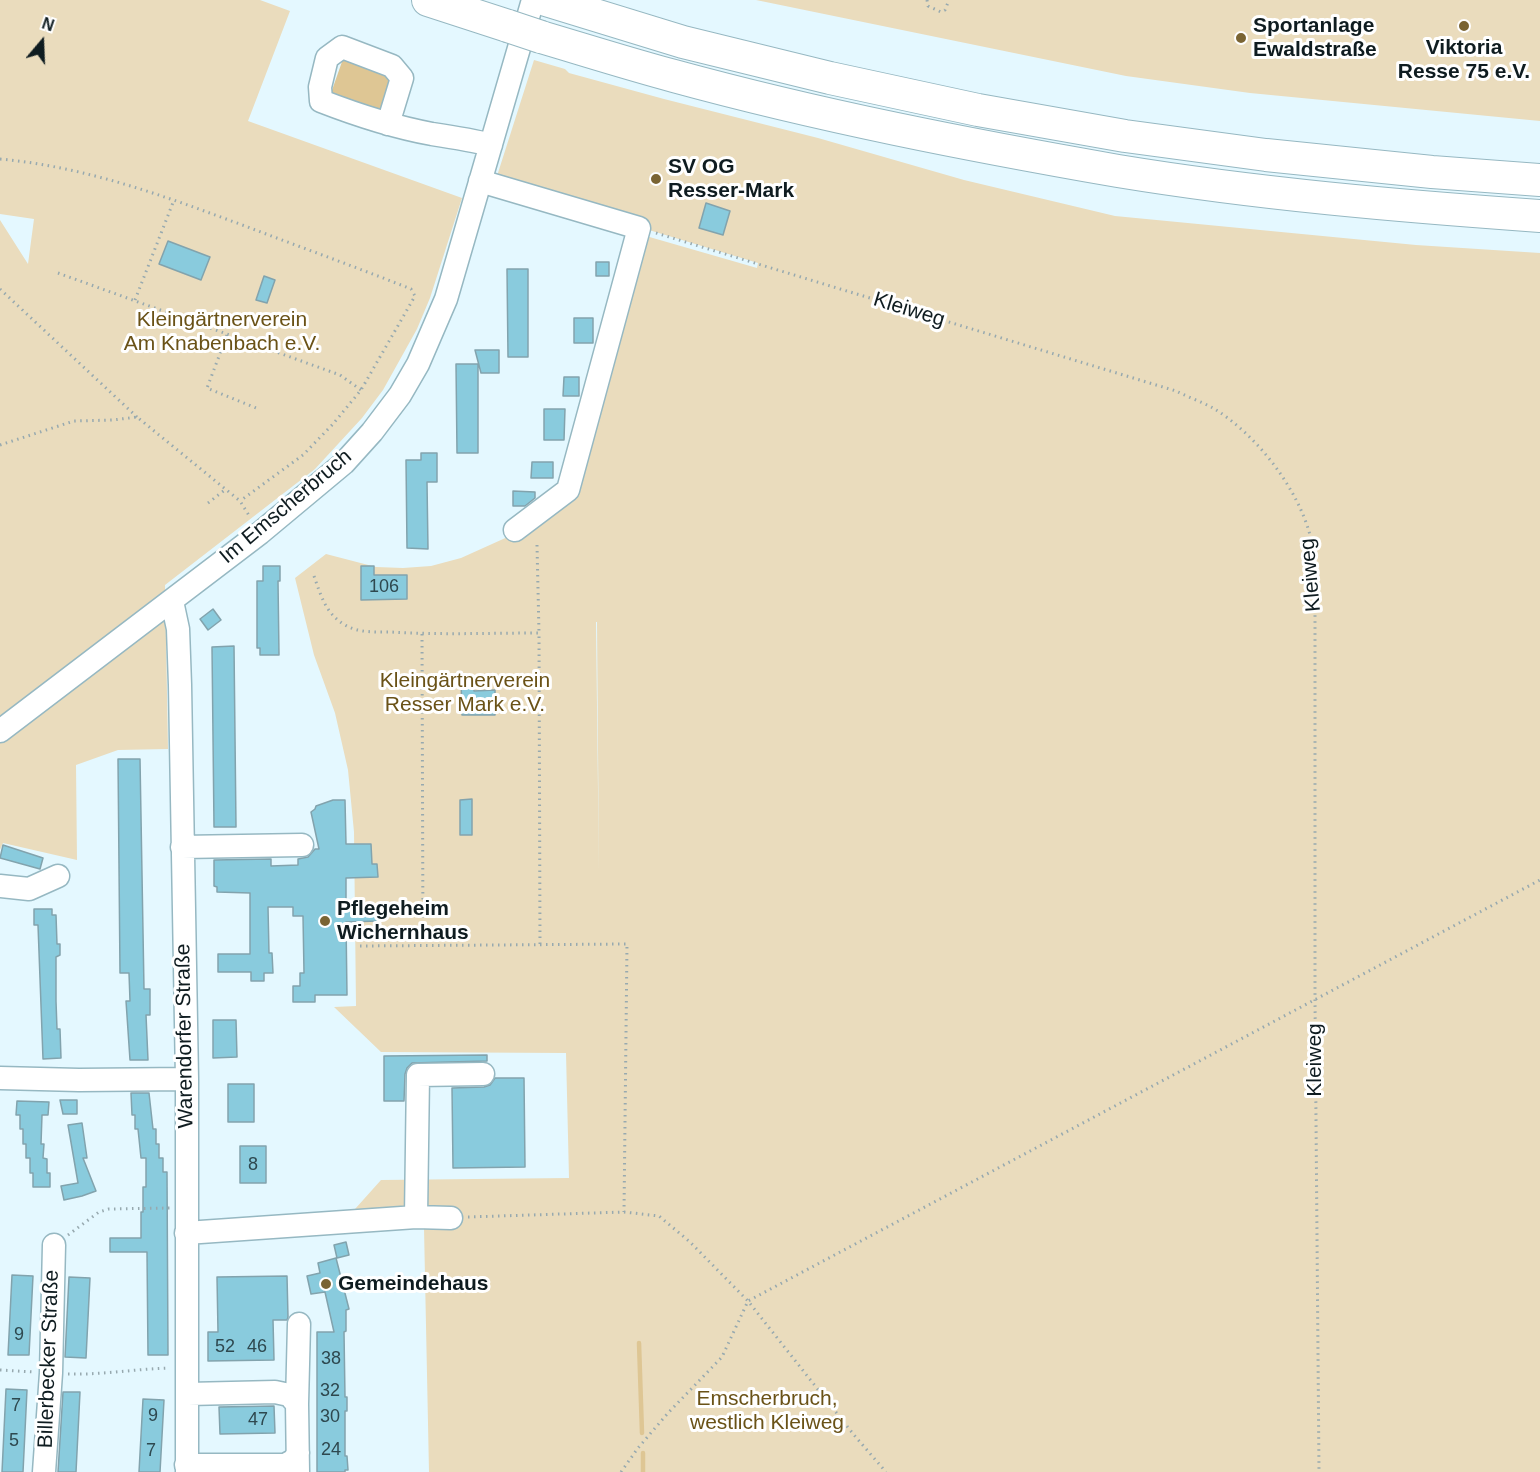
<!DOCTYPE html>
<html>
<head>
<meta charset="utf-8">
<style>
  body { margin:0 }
  #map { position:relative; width:1540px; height:1472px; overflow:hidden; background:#e4f8ff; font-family:Arial,sans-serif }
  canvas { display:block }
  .north { position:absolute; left:12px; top:12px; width:60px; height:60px; -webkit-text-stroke:4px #fff; paint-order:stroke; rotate:19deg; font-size:16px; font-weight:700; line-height:24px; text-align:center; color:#0f1c20 }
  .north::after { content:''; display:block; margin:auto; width:21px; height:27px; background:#0f1c20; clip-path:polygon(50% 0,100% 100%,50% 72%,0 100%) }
</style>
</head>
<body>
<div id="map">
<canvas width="1540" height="1472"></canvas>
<div class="north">N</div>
</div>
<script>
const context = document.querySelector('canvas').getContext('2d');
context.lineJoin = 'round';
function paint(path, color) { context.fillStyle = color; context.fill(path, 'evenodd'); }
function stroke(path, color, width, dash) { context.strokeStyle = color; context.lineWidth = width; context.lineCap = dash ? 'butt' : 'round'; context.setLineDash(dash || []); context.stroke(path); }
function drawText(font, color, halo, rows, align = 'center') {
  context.font = font + ' Arial,sans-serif'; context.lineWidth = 6; context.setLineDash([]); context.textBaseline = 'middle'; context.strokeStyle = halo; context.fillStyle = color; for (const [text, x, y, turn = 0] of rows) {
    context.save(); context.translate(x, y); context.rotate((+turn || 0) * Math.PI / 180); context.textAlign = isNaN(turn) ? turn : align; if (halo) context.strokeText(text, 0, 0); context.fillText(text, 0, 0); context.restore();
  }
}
const green = new Path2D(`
  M0 0H260L290 11 248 121 462 198 430 298 417 329 383 390 362 418 315 469 165 585 168 749 118 750 76 765 77 860 3 843 0 850V220L28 264 34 219 0 214Z
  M756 0H1540V121L1250 93 1126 76Z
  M534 60 565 69 569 73 664 99 818 138 964 180 1115 216 1416 245 1540 253V1472H429L424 1228H338L381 1180 569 1178 566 1053 381 1052 334 1007 356 1006 354 832 348 770 335 713 314 655 295 578 326 554 376 567 403 568 431 566 461 558 512 535 575 488 646 236 757 268 758 263 639 227 497 176ZM596 622H597L599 874Z`);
const water = new Path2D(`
  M344 56 392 74 380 111 331 93Z`);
const stream = new Path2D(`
  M639 1343 642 1433
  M643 1453V1472`);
const building = new Path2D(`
  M706 203 730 211 723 235 699 228Z
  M168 241 210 257 201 280 159 264Z
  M596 262H609V276H596Z
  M507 269H528V357H508Z
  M264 276 275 280 267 303 256 300Z
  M574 318H593V343H574Z
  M475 350H499V373H481Z
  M456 364H478V453H457Z
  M564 377H579V396H563Z
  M544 409H565L564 440H544Z
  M421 453H437V482H427L428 549 407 548 406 460H421Z
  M532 462H553V478H531Z
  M513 491 535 492V498L525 506H513Z
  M263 566H280V581H278L279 655H260V648H257V581H263Z
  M361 566H374V575H407V599L361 600Z
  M213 609 221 620 208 630 200 619Z
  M234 646 236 827H214L212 647Z
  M473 678 474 691 495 690V715H462L461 679Z
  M118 759H140L144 989H150V1015H146L148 1060H130L126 1001H130L129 973H120Z
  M472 799V835H460V800Z
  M333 800H345L346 844H371L372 864H377L378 877 346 878V910L377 909 378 921 346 922 347 995H315V1002H293V986H300V973H304L303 916H293V907H268L269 953H272L273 973H264V981H251V972H218V954H250V893L217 892V887L214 886V860L271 859V866L298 865V859L308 857 315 849H319L311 812 315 809 316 806Z
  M3 845 43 858 40 869 0 858Z
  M34 909H52V915H56L57 944H60V955L56 957V1001L57 1029H60L61 1058 43 1059 38 925H34Z
  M213 1020H236L237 1057 213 1058Z
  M487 1055V1061L412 1063 407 1068 405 1074 404 1101H384V1056Z
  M495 1078H524L525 1167 453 1168 452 1088 484 1087 490 1085Z
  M228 1084H254V1122H228Z
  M131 1093H149L153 1129H156V1144H159V1158H163V1172H167L168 1355H148L147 1252H110V1238H141V1212H143V1187H146V1158H141L138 1129H135V1115H132Z
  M60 1100H77V1114H63Z
  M17 1101 49 1102 48 1115H42L41 1144H44L43 1158 47 1159V1173H50V1187H33V1173H30V1158H26V1144H23V1129H20V1115H16Z
  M82 1123 87 1158H83L96 1191 82 1196 64 1200 61 1186 78 1183 68 1125Z
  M240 1146H266V1183H240Z
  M346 1242 349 1255 337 1258 334 1245Z
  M336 1258 349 1309 346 1310V1331L344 1332 345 1397H347V1411H345V1456H347L348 1470H345V1472H317V1332H334L325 1292 311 1294 307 1276 320 1273 318 1263Z
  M12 1275 33 1276 29 1355H8Z
  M287 1276 288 1317 287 1320H273L274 1360 208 1361V1332H218L217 1277Z
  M69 1277 90 1278 86 1358 65 1357Z
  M6 1389 27 1390 23 1472H2Z
  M63 1392H80L76 1472H58Z
  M143 1399 164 1400 160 1472H139Z
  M274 1406 275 1433 220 1434 219 1407Z`);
const path = new Path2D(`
  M927 0 928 6 941 12 945 10 949 0
  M0 159C87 167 164 196 245 226 300 247 356 267 411 289L415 296 361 390 333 424 303 455 240 501
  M656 233 1176 391C1188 397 1202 402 1213 408 1256 434 1297 487 1310 535 1313 548 1313 563 1315 576V999L1319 1472
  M58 273 340 375 361 390
  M0 289 137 417
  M135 300 174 200
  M227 335 207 388 256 408
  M0 445 74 421 113 420 137 417 240 501 250 517
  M208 503 226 489
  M537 545 539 633
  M314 576C321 596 326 614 345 625 358 633 376 632 391 632 440 635 489 633 539 633L540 945
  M422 634 423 945
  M360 946 627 944 624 1212
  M468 1217 624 1212 659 1216 690 1242 748 1301 854 1435 886 1472
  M68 1235 99 1212 109 1209 170 1208
  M0 1370 34 1372
  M68 1374C102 1375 135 1369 169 1368
  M621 1472 638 1448 668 1413 722 1357 748 1301 1540 880`);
const minor = new Path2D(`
  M388 124 402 78 392 66 342 47 327 58 320 87 321 101C357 115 394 127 432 134 452 137 472 140 491 145
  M480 181 639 228 568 490 515 530
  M172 601 178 629 180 685 187 1079V1472
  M0 731 260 533 344 463 372 432 400 395 418 364 446 299 533 0
  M182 847 302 845
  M0 886 29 889 58 876
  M0 1078 79 1080 187 1079
  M416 1217 418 1075 483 1074
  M186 1233 416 1217 451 1218
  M188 1394 275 1392 289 1395 297 1404 298 1472
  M297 1404 299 1324
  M186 1465H285L294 1460 298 1453
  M44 1472 51 1373 54 1245`);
const highway = new Path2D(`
  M428 0 508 26
  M546 0 683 42 830 78 978 110 1125 136 1266 155 1432 172 1540 180
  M541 37C585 50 629 64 674 76 820 116 969 145 1118 171 1258 194 1399 206 1540 216`);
const highwayBridge = new Path2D(`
  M508 26 541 37`);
const markers = [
  [1464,26,6,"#7a6433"],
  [1241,38,6,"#7a6433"],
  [656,179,6,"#7a6433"],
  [325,921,6,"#7a6433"],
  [326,1284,6,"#7a6433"]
];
const numberNames = [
  ["106",384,587],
  ["8",253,1165],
  ["9",19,1335],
  ["52",225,1347],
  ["46",257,1347],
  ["38",331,1359],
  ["32",330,1391],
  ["7",16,1406],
  ["9",153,1416],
  ["30",330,1417],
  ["47",258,1420],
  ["5",14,1441],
  ["24",331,1450],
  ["7",151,1451]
];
const poiNames = [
  ["Sportanlage",1253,26],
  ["Ewaldstraße",1253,50],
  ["Viktoria",1464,48,"center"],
  ["Resse 75 e.V.",1464,72,"center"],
  ["SV OG",668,167],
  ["Resser-Mark",668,191],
  ["Pflegeheim",337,909],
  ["Wichernhaus",337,933],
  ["Gemeindehaus",338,1284]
];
const streetNames = [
  ["Kleiweg",909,310,17],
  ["Im Emscherbruch",286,507,-40],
  ["Kleiweg",1311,575,-95],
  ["Warendorfer Straße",185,1036,-91],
  ["Kleiweg",1315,1060,-90],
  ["Billerbecker Straße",49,1359,-88]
];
const parkNames = [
  ["Kleingärtnerverein",222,320],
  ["Am Knabenbach e.V.",222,344],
  ["Kleingärtnerverein",465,681],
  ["Resser Mark e.V.",465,705],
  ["Emscherbruch,",767,1399],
  ["westlich Kleiweg",767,1423]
];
paint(green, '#eadcbd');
paint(water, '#dec694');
stroke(stream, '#dec694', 4.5);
paint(building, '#89cbdd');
stroke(building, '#82a3ad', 1.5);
stroke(minor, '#96b8c2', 25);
stroke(highway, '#96b8c2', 34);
stroke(path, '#97a9af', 3, [1.5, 4.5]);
stroke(minor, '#fff', 22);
stroke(highway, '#fff', 32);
stroke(highwayBridge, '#96b8c2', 34, []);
stroke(highwayBridge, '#fff', 32);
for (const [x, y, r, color] of markers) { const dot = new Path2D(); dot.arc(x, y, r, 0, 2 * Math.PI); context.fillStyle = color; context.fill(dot); stroke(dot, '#fff', 2); }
drawText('18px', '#2e484f', null, numberNames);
drawText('bold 21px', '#0f1c20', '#fff', poiNames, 'left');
drawText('21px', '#0f1c20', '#fff', streetNames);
drawText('21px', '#6a5217', '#fff', parkNames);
</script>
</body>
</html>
